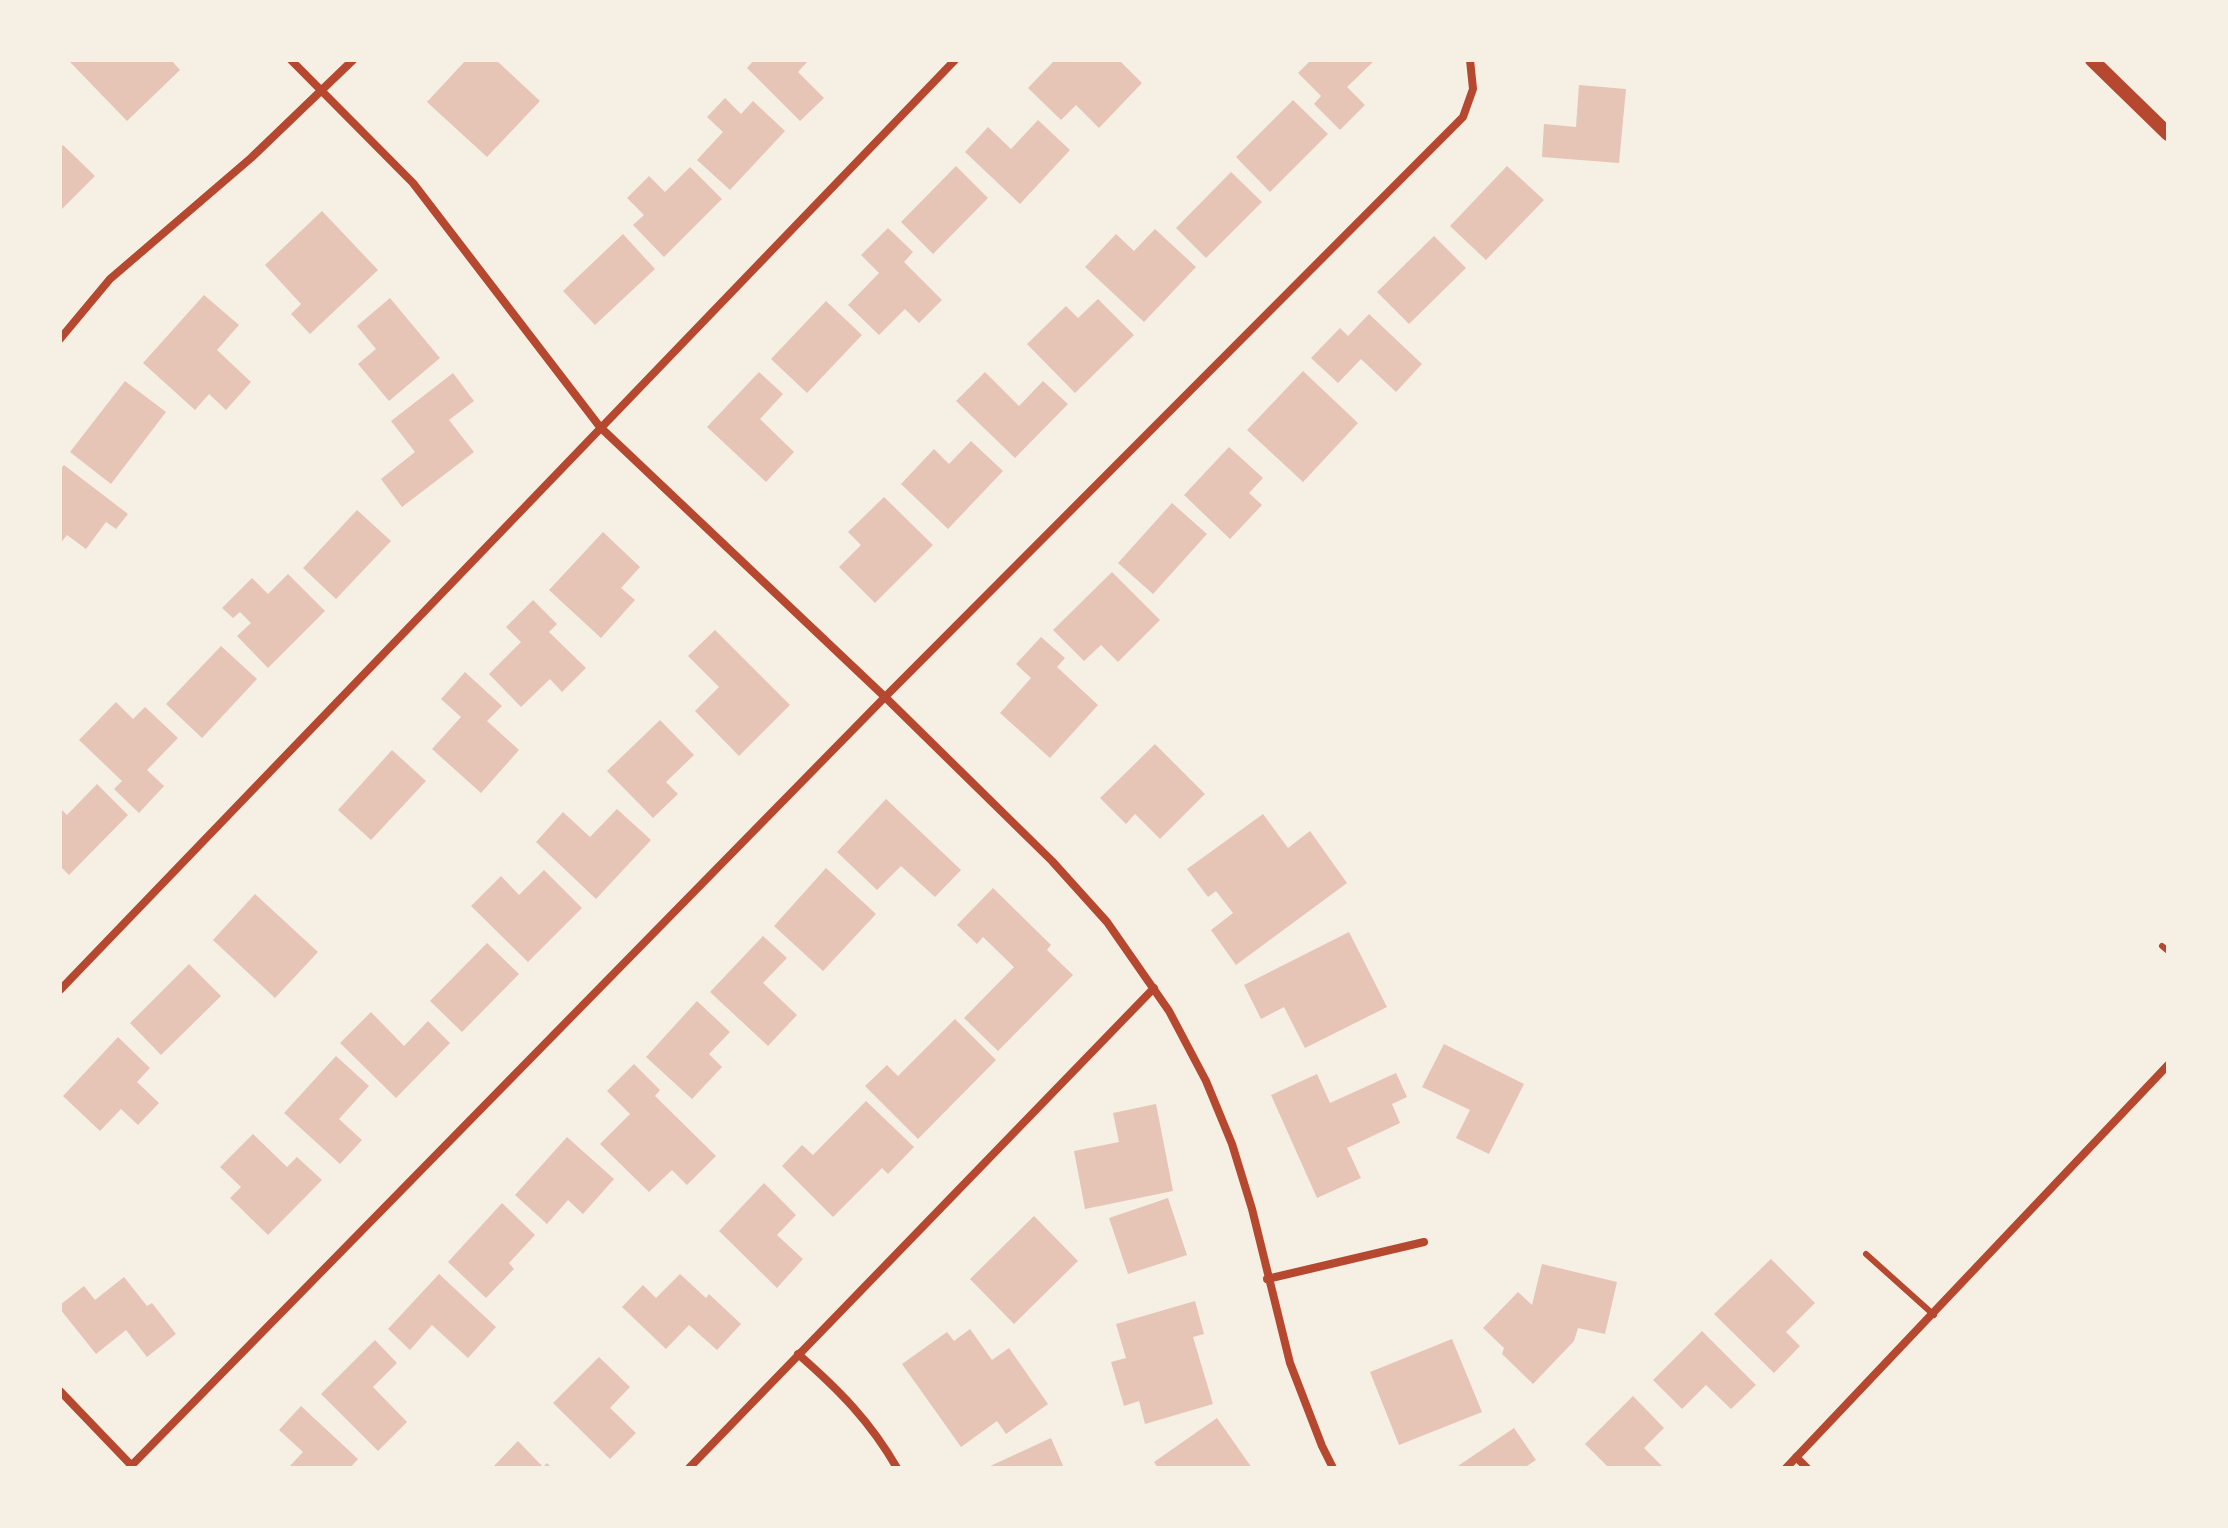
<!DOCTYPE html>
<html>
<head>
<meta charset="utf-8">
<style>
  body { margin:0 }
  #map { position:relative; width:2228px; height:1528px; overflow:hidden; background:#f6efe4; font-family:"Noto Sans",sans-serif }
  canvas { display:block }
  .frame { position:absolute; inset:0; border:62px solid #f6efe4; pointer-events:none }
</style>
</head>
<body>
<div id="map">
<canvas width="2228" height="1528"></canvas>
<div class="frame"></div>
</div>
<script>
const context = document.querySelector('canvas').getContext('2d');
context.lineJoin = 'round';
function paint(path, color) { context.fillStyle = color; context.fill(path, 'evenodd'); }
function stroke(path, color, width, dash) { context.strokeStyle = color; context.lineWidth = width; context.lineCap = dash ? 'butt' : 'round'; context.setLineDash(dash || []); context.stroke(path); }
const building = new Path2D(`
  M72 60H171L180 70 127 121 70 62Z
  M466 60H496L540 101 487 157 427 102Z
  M754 60H809L798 72 824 98 800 121 747 68Z
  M1051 60H1119L1142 83 1099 128 1076 105 1061 120 1028 88 1053 62Z
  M1311 60H1375L1347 87 1365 105 1340 130 1314 104 1321 96 1298 73Z
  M1579 85 1626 89 1619 163 1542 157 1544 124 1576 127Z
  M725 98 741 114 753 101 785 131 730 190 697 160 723 132 707 117Z
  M1293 100 1328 134 1270 192 1236 157Z
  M1038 120 1070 150 1020 204 965 152 988 127 1011 149Z
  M63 145 95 176 60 211V148Z
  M956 166 988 198 933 254 901 222Z
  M1507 166 1544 200 1486 260 1450 226Z
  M690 167 722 199 664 257 633 225 644 215 627 198 649 176 665 192Z
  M1231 172 1262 202 1206 258 1176 228Z
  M322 211 378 270 310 334 291 314 301 304 265 265Z
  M888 228 913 252 904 262 942 300 919 323 905 309 879 335 848 305 879 273 861 255Z
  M1155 229 1196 267 1144 322 1085 267 1116 234 1134 251Z
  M623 234 655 269 595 325 563 291Z
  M1434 236 1466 268 1409 324 1377 292Z
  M204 295 239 325 217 350 251 382 226 410 209 394 195 410 143 363Z
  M390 298 440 358 389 401 358 364 376 349 357 326Z
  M1098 299 1134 335 1075 393 1027 344 1066 306 1078 318Z
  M826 301 862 335 807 393 771 359Z
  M1369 314 1422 364 1396 392 1361 359 1338 383 1311 358 1340 328 1348 336Z
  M1303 371 1358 423 1303 482 1247 430Z
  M759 372 783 394 760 419 794 452 766 482 707 427Z
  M985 372 1019 406 1043 381 1068 404 1015 458 956 401Z
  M453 373 474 401 449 420 474 452 402 507 381 479 415 452 391 421Z
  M125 381 166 412 111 484 70 452Z
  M971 441 1003 471 948 529 901 484 934 449 949 464Z
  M1229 447 1263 478 1249 493 1262 505 1230 539 1184 495Z
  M64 465 128 514 116 529 106 522 86 549 67 535 60 544V470Z
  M884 497 933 545 875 603 839 567 861 545 848 532Z
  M1172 503 1207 534 1153 594 1118 563Z
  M357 510 391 541 336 599 303 568Z
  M603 532 640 567 621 588 635 600 601 638 549 590Z
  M1112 572 1160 620 1118 662 1101 645 1084 661 1053 630Z
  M288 574 325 611 268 668 237 636 251 623 240 612 233 618 222 608 252 578 268 594Z
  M533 600 557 624 549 632 586 668 562 692 550 679 521 707 489 674 521 642 506 627Z
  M715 630 790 705 739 756 695 711 719 687 688 656Z
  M1041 637 1065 658 1057 667 1098 705 1050 758 1000 713 1031 678 1016 664Z
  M221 646 257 679 202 738 166 704Z
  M465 672 502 706 487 721 519 750 481 793 432 749 461 717 441 699Z
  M116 702 133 719 145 707 178 738 147 770 164 786 139 813 114 789 122 781 79 740Z
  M660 720 694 755 666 782 678 794 653 818 607 771Z
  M1155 744 1205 794 1160 839 1135 814 1126 824 1100 798Z
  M392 750 426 781 371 840 338 810Z
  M97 784 128 815 69 875 60 866V808L67 815Z
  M886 799 961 870 935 897 901 866 877 890 837 852Z
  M617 809 651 840 596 899 536 842 563 812 590 837Z
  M1263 814 1288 848 1310 831 1347 883 1236 965 1211 930 1233 913 1216 891 1208 897 1187 869Z
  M826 868 876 914 823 971 774 926Z
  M544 870 582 908 528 962 471 906 501 876 519 895Z
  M993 888 1051 945 1047 950 1073 975 998 1051 964 1018 1014 967 983 937 977 944 957 925Z
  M255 894 318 952 275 998 213 940Z
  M1349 932 1387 1007 1305 1048 1284 1007 1261 1019 1244 985Z
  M763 936 787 958 763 983 797 1015 768 1046 710 992Z
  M487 943 519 974 462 1032 430 1001Z
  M189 964 221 996 161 1055 130 1023Z
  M697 1001 730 1032 709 1054 722 1067 692 1099 646 1057Z
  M371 1012 404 1046 428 1021 450 1043 396 1098 340 1043Z
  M955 1019 996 1060 918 1139 865 1086 887 1065 898 1076Z
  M118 1037 150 1068 137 1082 159 1103 138 1125 121 1109 100 1131 63 1096Z
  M1444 1044 1524 1084 1489 1154 1456 1138 1470 1110 1422 1087Z
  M336 1056 369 1086 339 1119 362 1140 340 1164 284 1113Z
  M634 1064 660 1090 655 1096 716 1156 687 1185 672 1170 649 1192 600 1144 630 1114 607 1091Z
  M1396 1073 1407 1097 1392 1104 1400 1123 1347 1148 1361 1178 1317 1198 1271 1095 1317 1074 1330 1103Z
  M866 1101 914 1147 888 1174 882 1168 833 1217 782 1166 802 1145 813 1155Z
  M1156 1104 1173 1191 1085 1209 1074 1151 1119 1142 1113 1113Z
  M253 1134 287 1167 297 1157 322 1180 268 1235 230 1198 241 1187 220 1167Z
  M567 1137 614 1179 583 1214 568 1200 547 1224 515 1195Z
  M764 1183 796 1215 777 1235 803 1259 777 1288 719 1231Z
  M1168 1198 1187 1255 1128 1274 1109 1218Z
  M502 1203 535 1235 509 1263 514 1269 486 1298 448 1262Z
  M1034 1216 1078 1261 1014 1324 970 1279Z
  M1771 1259 1815 1303 1786 1332 1800 1346 1774 1373 1714 1314Z
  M1542 1264 1617 1282 1605 1334 1578 1328 1574 1341 1533 1384 1502 1354 1504 1348 1483 1328 1518 1292 1532 1305Z
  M439 1274 496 1327 468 1358 432 1325 410 1350 388 1329Z
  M680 1274 706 1298 709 1294 741 1324 717 1350 689 1325 666 1349 622 1307 643 1285 656 1298Z
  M124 1277 147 1306 152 1303 176 1334 147 1357 126 1330 96 1354 60 1309V1305L84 1286 95 1300Z
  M1195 1301 1204 1334 1193 1337 1213 1404 1145 1424 1139 1401 1124 1406 1111 1362 1126 1358 1116 1324Z
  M970 1329 992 1360 1009 1348 1048 1404 1006 1434 997 1421 961 1447 902 1364 947 1332 954 1341Z
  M1702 1331 1756 1385 1731 1409 1706 1385 1682 1409 1653 1380Z
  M1452 1339 1482 1412 1399 1445 1370 1372Z
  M375 1340 397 1363 373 1387 407 1422 378 1451 321 1394Z
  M599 1357 630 1387 610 1408 636 1433 610 1459 553 1403Z
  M1633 1396 1664 1428 1644 1448 1664 1468H1609L1585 1444Z
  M301 1406 358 1459 350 1468H288L303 1452 279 1430Z
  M1217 1418 1252 1468H1158L1154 1462Z
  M1514 1428 1536 1460 1524 1468H1455Z
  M1051 1438 1064 1468H986Z
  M518 1441 543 1467 547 1463 552 1468H492Z`);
const service = new Path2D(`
  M2162 946 2168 951
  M1866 1254 1934 1315`);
const minor = new Path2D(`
  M291 60 413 183 600 427 885 697 1052 861 1107 922 1169 1011 1206 1081 1232 1144 1252 1209 1290 1363 1322 1446 1333 1468
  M60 339 110 279 251 158 353 60
  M60 990 955 60
  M1267 1279 1424 1242
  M798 1354C839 1390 870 1421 897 1468
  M60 1391 131 1465
  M1796 1457 1807 1468
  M129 1468 885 697 1463 117 1473 89 1470 60
  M689 1468 1154 988
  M1786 1468 2168 1065`);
const tertiary = new Path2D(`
  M2092 60 2168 134`);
paint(building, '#e6c5b7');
stroke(service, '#b5482f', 6);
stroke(minor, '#b5482f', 8);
stroke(tertiary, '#b5482f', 14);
</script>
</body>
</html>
